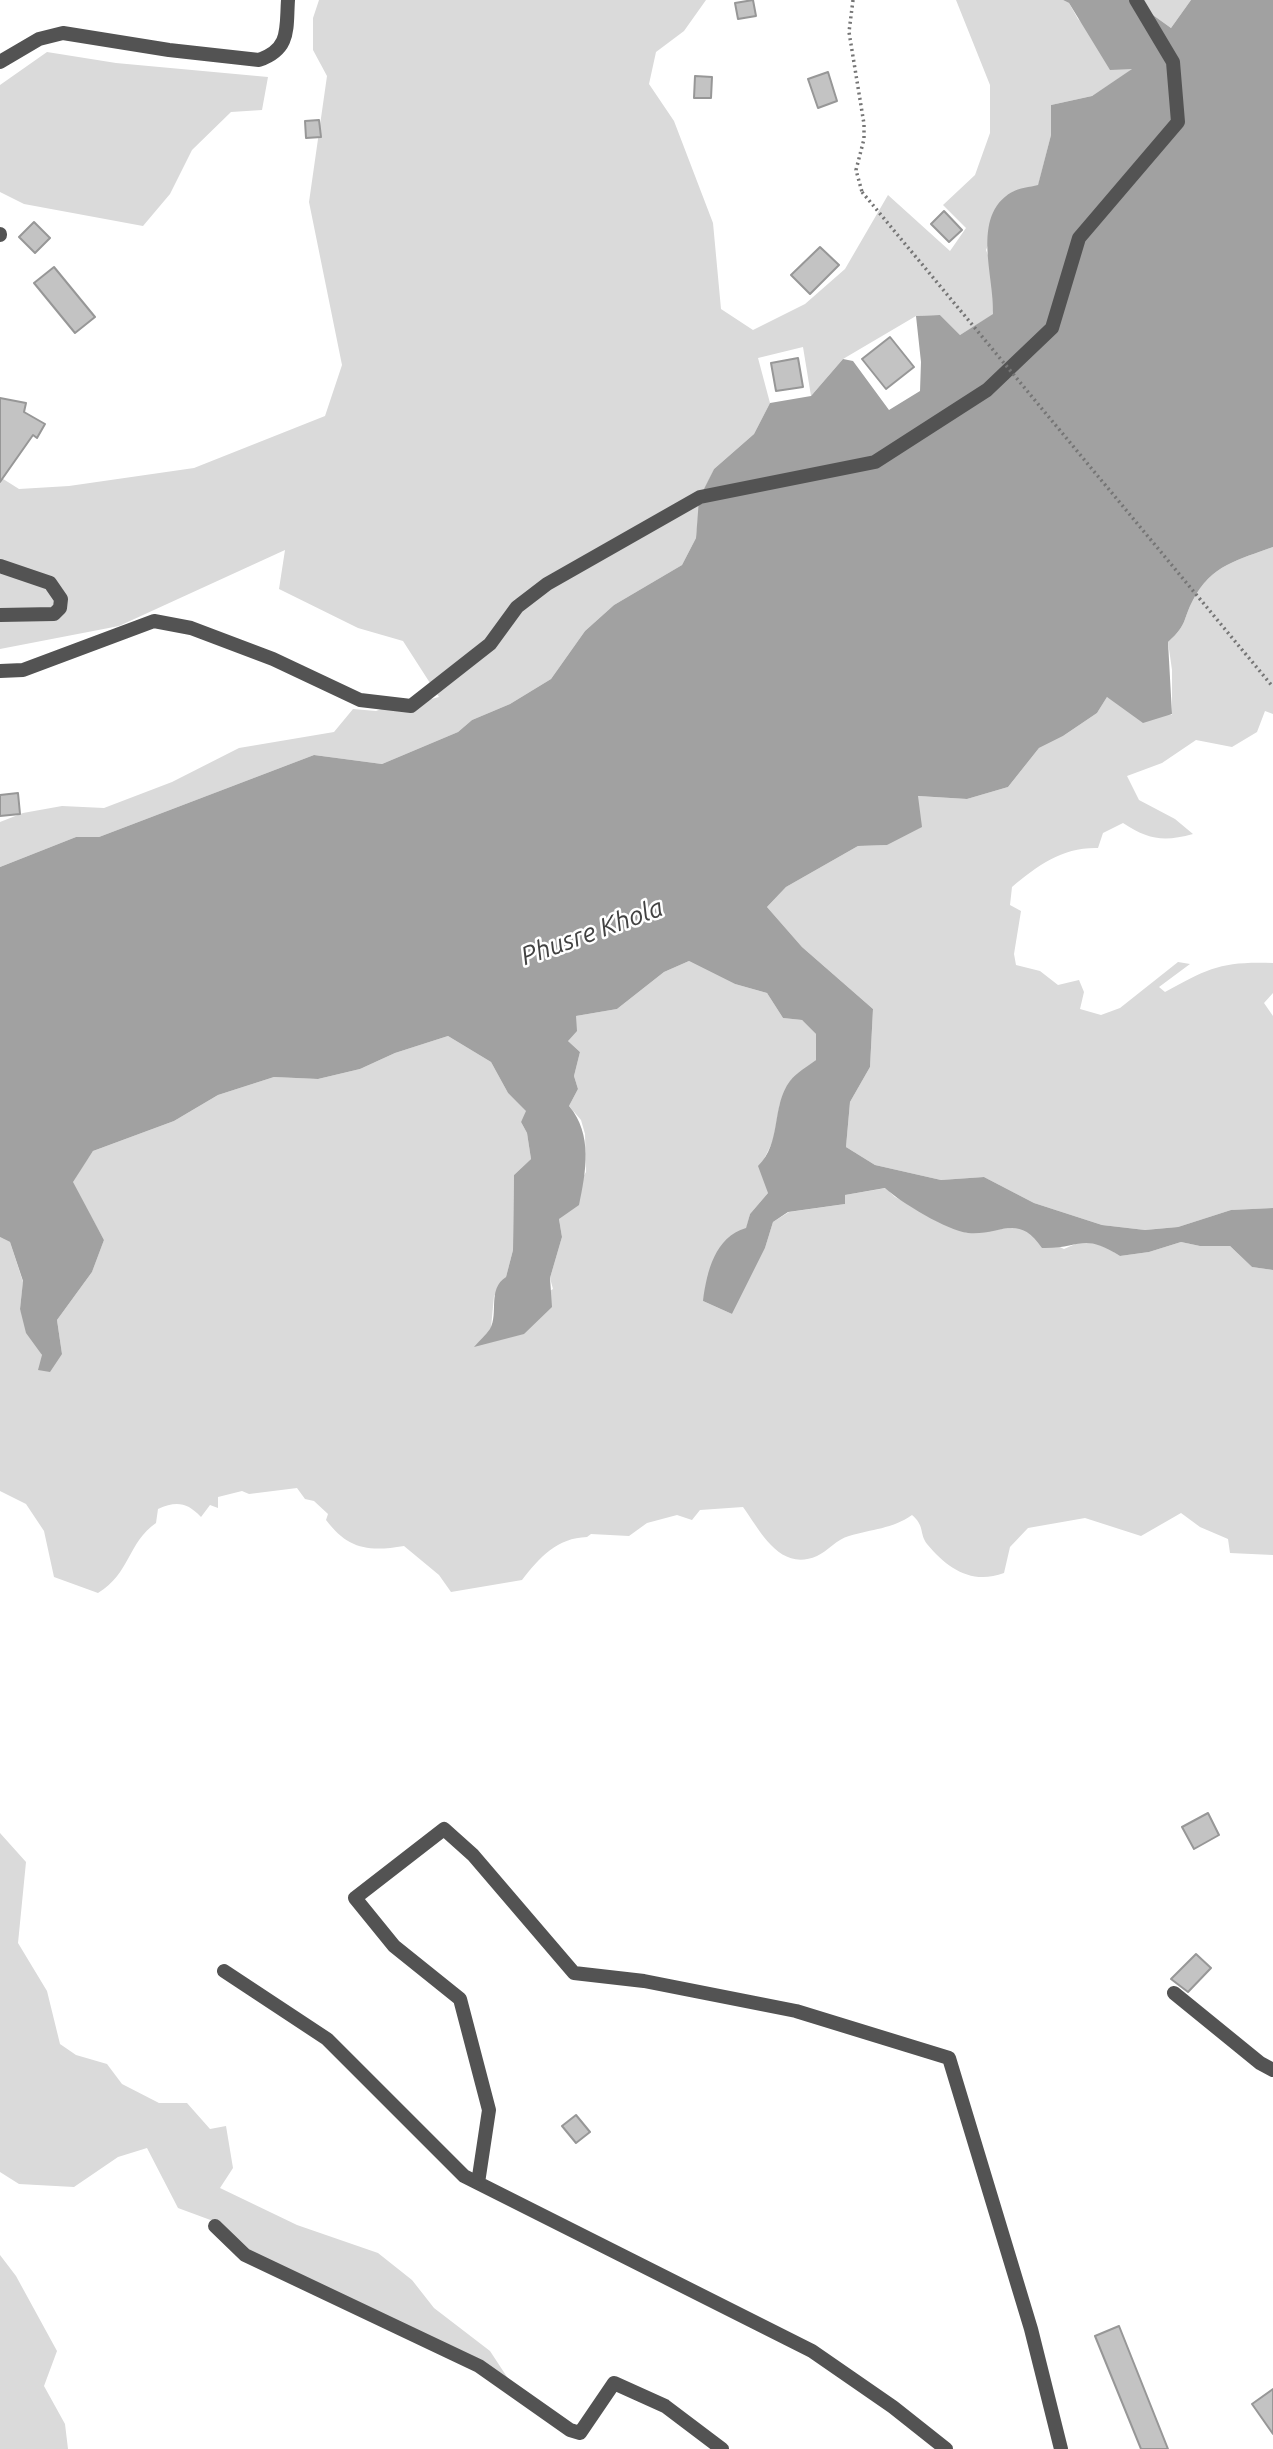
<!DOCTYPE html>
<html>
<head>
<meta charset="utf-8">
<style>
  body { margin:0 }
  canvas { display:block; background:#fff }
</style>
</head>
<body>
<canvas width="1273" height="2449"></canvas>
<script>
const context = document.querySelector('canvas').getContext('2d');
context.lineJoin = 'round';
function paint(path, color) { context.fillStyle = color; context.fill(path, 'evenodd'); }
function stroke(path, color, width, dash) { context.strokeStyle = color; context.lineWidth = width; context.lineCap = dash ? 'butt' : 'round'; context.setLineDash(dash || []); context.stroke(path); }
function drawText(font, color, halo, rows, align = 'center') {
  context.font = font + ' Ubuntu,sans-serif'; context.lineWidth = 5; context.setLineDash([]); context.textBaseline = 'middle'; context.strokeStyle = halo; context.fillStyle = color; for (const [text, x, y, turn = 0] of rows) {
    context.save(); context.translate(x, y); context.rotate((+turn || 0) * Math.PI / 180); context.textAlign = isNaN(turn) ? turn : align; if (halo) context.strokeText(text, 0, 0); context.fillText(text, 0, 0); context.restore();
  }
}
const green = new Path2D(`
  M319 0H706L684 31 656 52 649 84 674 121 713 223 721 309 753 330 805 304 845 269 888 195 950 251 966 228 943 205 975 175 990 133V85L956 0H1063L1069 3 1078 19 1133 69 1092 96 1051 105V135L1038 186 1012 192 986 250 991 263 994 314 960 335 940 315 916 316 843 359 811 396 803 347 758 358 770 403 754 434 714 469 700 499 696 538 682 565 614 605 585 631 551 679 510 704 472 720 458 732 382 764 314 755 99 837H76L0 867V822L23 813 62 806 104 808 172 782 239 748 334 732 353 709 376 711 404 701 420 702 439 697 403 641 358 628 279 589 285 550 119 626 0 649V477L19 489 69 486 194 468 325 416 342 365 309 202 327 76 313 50V18Z
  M1132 0H1191L1171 28Z
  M47 52 116 63 268 77 262 110 231 112 192 150 170 194 143 226 24 204 0 192V85Z
  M1273 547V714L1265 711 1257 732 1232 747 1196 740 1162 763 1127 776 1139 800 1175 819 1193 834C1164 842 1149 840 1123 823L1103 833 1098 848C1063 847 1038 865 1012 887L1010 905 1021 911 1014 954 1016 965 1040 971 1058 985 1079 980 1084 992 1080 1009 1101 1015 1120 1008 1178 962 1190 964 1159 987 1165 992C1208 968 1223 961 1273 963V993L1264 1003 1273 1016V1208L1231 1210 1178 1227 1145 1230 1102 1225 1034 1203 984 1177 941 1180 875 1165 846 1147 850 1102 870 1067 873 1009 802 947 767 907 786 887 858 846 887 845 917 796 967 799 1008 787 1039 748 1063 736 1097 713 1107 697 1172 715V670L1168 642C1188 624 1182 621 1193 600 1211 565 1238 560 1273 547Z
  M689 961 735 984 767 993 783 1018 802 1020 816 1034V1060L791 1080 780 1103 773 1141 763 1161 768 1193 750 1214 746 1229 703 1301 732 1314 765 1248 773 1222 789 1212 845 1204V1195L886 1188 895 1197 967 1233 1019 1227 1064 1249 1082 1241 1100 1243 1120 1256 1149 1252 1181 1242 1200 1246H1230L1252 1267 1273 1270V1555L1230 1553 1228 1539 1200 1527 1181 1513 1141 1536 1085 1518 1028 1528 1010 1547 1004 1573C972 1585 948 1569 927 1544 919 1533 925 1526 912 1515 892 1529 872 1529 849 1536 837 1539 828 1551 817 1556 780 1572 761 1532 743 1507L700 1510 692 1520 677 1515 647 1523 629 1536 591 1534 587 1537C557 1538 540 1557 522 1580L451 1592 439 1575 404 1546C368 1552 348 1549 326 1520L328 1514 314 1501 305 1499 297 1488 249 1494 242 1491 218 1497V1508L210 1505 201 1517C187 1502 176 1501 158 1509L156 1523C128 1542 130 1574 98 1593L54 1577 44 1531 26 1504 0 1491V1237L10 1242 23 1282 20 1309 42 1355 62 1354 57 1320 92 1272 104 1240 72 1182 93 1151 174 1121 218 1095 274 1077 318 1079 360 1069 395 1053 448 1036 491 1062 508 1093 527 1111 521 1122 527 1133 531 1159 514 1175 513 1250 506 1277 494 1296 491 1328 553 1289 550 1278 562 1237 559 1219 586 1172 585 1134 581 1120 569 1106 578 1089 574 1076 580 1052 568 1041 576 1016 617 1009 664 972Z
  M0 1833 26 1862 18 1943 47 1991 60 2044 76 2055 107 2064 122 2084 159 2103H187L210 2129 226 2126 233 2168 220 2188 297 2225 378 2253 412 2280 434 2308 490 2351 511 2383 249 2252 224 2225 178 2208 147 2148 118 2157 74 2187 19 2184 0 2172Z
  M0 2255 16 2276 57 2351 44 2386 65 2424 68 2449H0Z`);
const water = new Path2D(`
  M1063 0H1132L1171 28 1191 0H1273V547C1238 560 1211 565 1193 600 1182 621 1188 624 1168 642L1172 714 1143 723 1107 697 1097 713 1063 736 1039 748 1008 787 967 799 918 796 922 827 887 845 858 846 786 887 767 907 802 947 873 1009 870 1067 850 1102 846 1147 875 1165 941 1180 984 1177 1034 1203 1102 1225 1145 1230 1178 1227 1231 1210 1273 1208V1270L1252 1267 1230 1246H1200L1181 1242 1149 1252 1120 1256C1082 1232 1081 1249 1042 1248 1018 1212 1000 1236 968 1233 948 1231 900 1202 885 1188L845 1195V1204L788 1212 773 1222 765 1248 732 1314 703 1301C707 1271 715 1237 746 1228L750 1214 768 1193 758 1166C782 1143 771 1106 790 1081 796 1073 808 1066 816 1060V1034L802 1020 783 1018 767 993 735 984 689 961 664 972 617 1009 576 1016 577 1031 568 1041 580 1052 574 1076 578 1089 569 1106C593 1134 586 1172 579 1205L559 1219 562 1237 550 1278 552 1307 524 1334 474 1347C479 1341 486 1335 490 1329 499 1313 487 1289 506 1277L513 1250 514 1175 531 1159 527 1133 521 1122 526 1111 508 1093 491 1062 448 1036 395 1053 360 1069 318 1079 274 1077 218 1095 174 1121 93 1151 73 1182 104 1240 92 1272 57 1320 62 1354 50 1372 38 1370 42 1355 26 1333 20 1309 23 1281 10 1242 0 1237V867L76 837H99L314 755 382 764 458 732 472 720 510 704 551 679 585 631 614 605 682 565 696 538 699 499 714 469 754 434 770 403 811 396 843 359 853 361 889 410 920 391 921 362 916 316 940 315 960 335 993 314C995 277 970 216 1012 192 1019 188 1030 187 1038 185L1051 135V105L1092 96 1132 69 1110 70 1069 3Z`);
const building = new Path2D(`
  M753 0 756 16 738 19 735 3Z
  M828 72 837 101 818 108 808 79Z
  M695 76 712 77 711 98H694Z
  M319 120 321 137 306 138 305 121Z
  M944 211 962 230 949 242 931 224Z
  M34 222 50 238 35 253 19 237Z
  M820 247 839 265 810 294 791 275Z
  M54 267 95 317 75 333 34 283Z
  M890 337 914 367 886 389 862 359Z
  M798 358 803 387 776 391 771 363Z
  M0 398 26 403 24 412 45 424 37 438 33 435 0 482Z
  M18 793 20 814 0 816V795Z
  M1208 1813 1219 1835 1194 1849 1182 1827Z
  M1196 1954 1211 1968 1188 1992 1171 1979Z
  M576 2115 590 2132 576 2143 562 2126Z
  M1119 2326 1168 2449H1141L1095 2336Z
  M1273 2389V2434L1252 2404Z`);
const path = new Path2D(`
  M853 0 849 32 864 124V139L856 170 862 192`);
const street = new Path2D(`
  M0 62 39 39 63 33 169 50 259 60C291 49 286 28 288 0
  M0 234V235
  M0 566 50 583 61 599 60 608 54 614 0 615
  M0 671 23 670 154 621 191 628 273 659 360 700 411 706 490 644 517 607 547 584 700 497 875 462 987 390 1052 328 1079 238 1178 122 1173 62 1136 0
  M224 1971 327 2039 464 2176 812 2351 893 2407 946 2449
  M1174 1993 1260 2063 1273 2070
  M478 2183 489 2110 460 1999 394 1946 355 1898 444 1829 473 1855 574 1973 644 1981 796 2011 949 2058 1031 2329 1061 2449
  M215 2226 245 2255 479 2366 570 2430 580 2433 614 2383 665 2406 722 2449`);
const pathBridge = new Path2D(`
  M862 192 1273 687`);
const waterNames = [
  ["Phusre Khola",592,932,-20]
];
paint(green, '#dadada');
paint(water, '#a1a1a1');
paint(building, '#c3c3c3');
stroke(building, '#979797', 2);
stroke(path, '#757575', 3.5, [2, 3.5]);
stroke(street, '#535353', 14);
stroke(pathBridge, '#757575', 3.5, [2, 3.5]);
drawText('italic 26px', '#424242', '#fff', waterNames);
</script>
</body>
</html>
